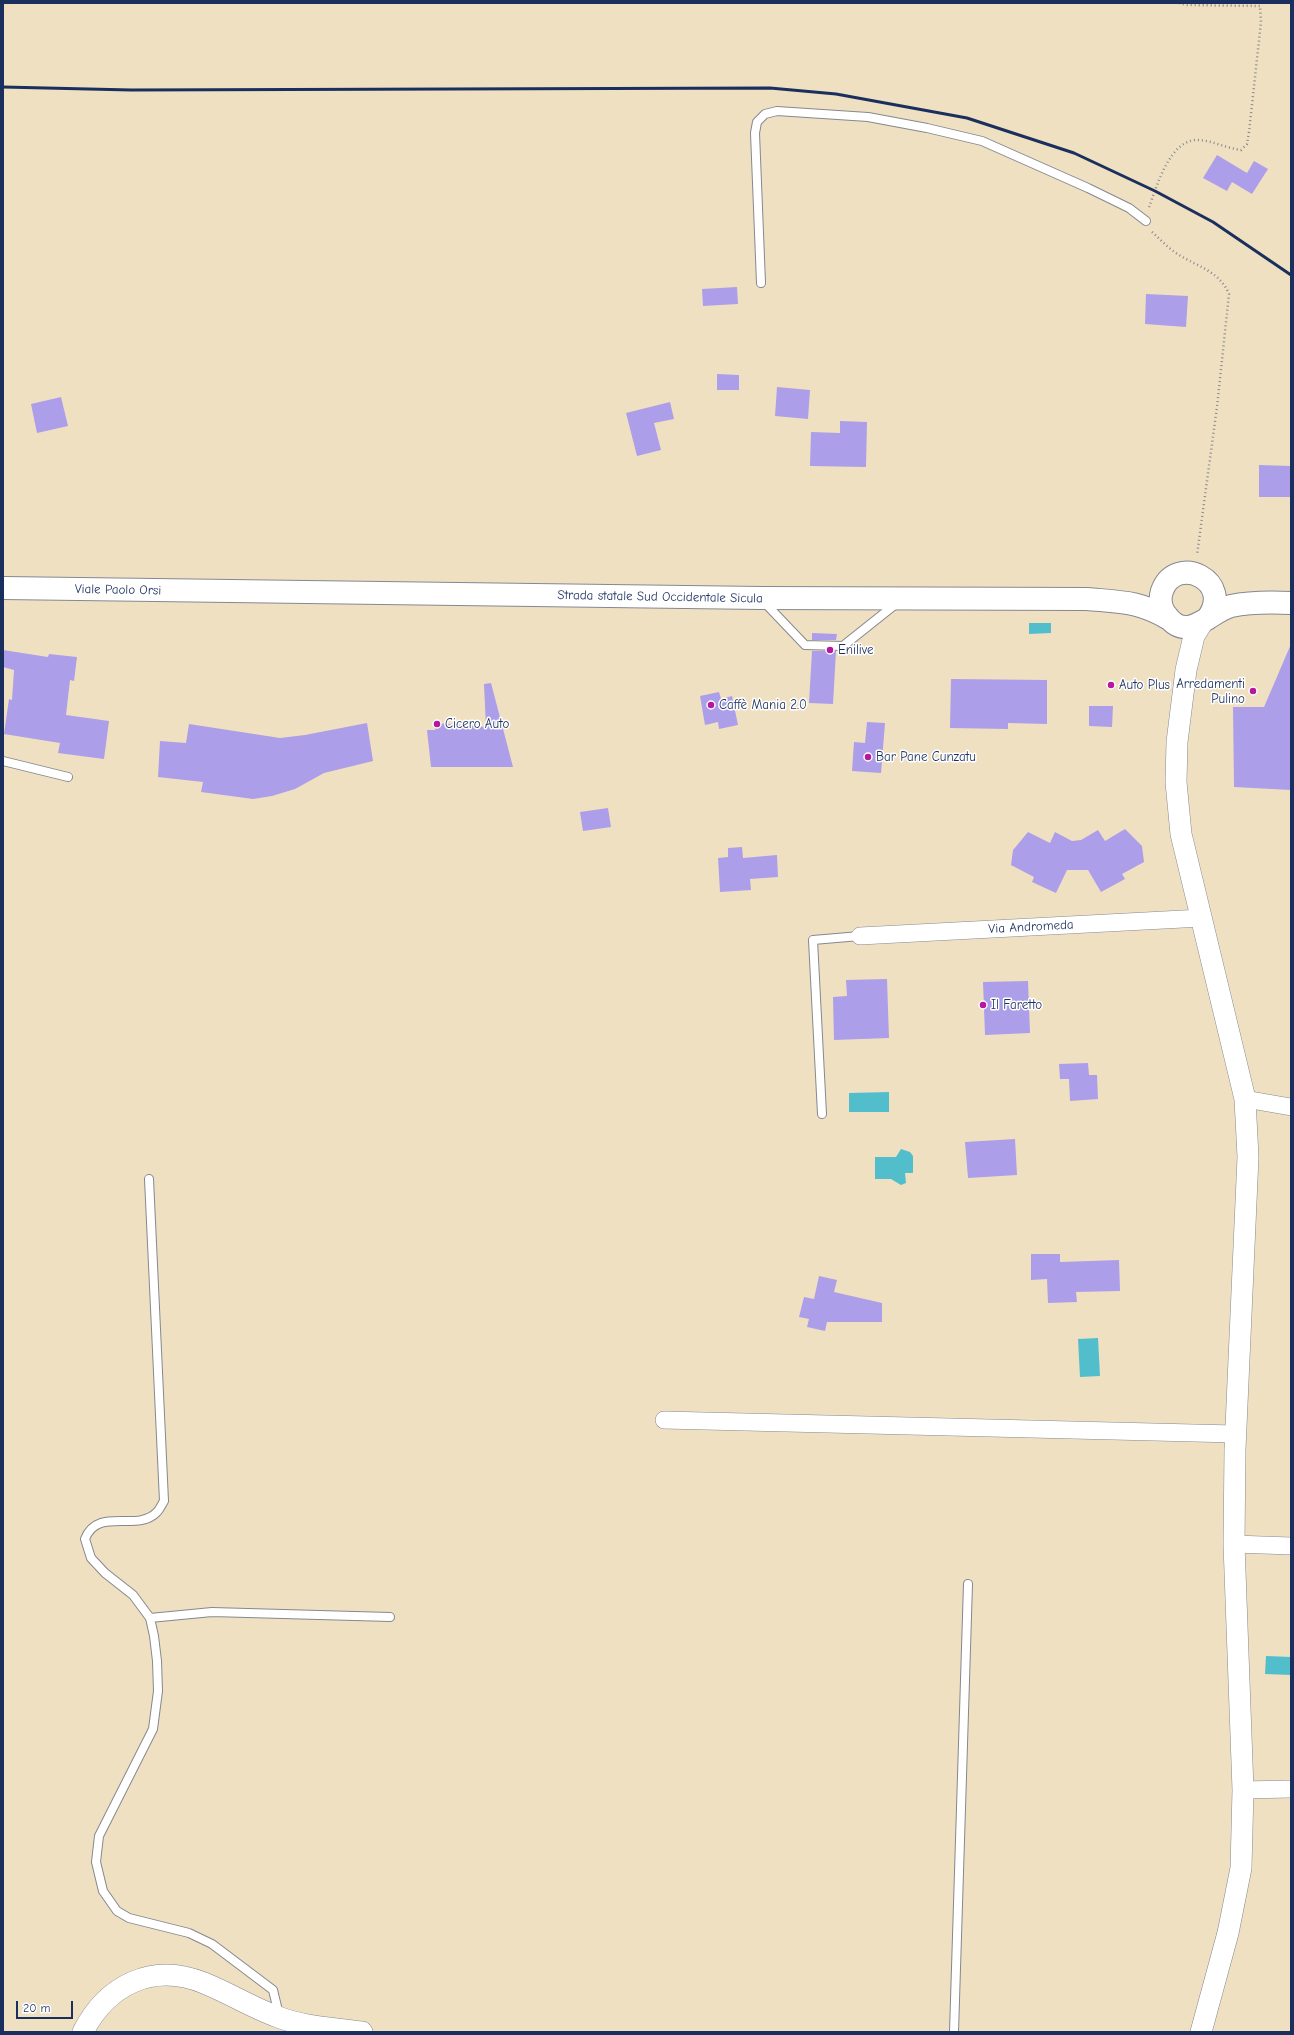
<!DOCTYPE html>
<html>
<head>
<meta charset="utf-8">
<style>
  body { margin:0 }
  #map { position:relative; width:1294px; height:2035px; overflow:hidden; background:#efe0c2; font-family:"Comic Neue",sans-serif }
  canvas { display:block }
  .frame { position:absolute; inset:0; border:4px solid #1b2f5e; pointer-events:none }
  .scale { position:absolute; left:16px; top:2001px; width:57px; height:18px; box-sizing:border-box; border:2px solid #1b2f5e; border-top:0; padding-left:5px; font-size:12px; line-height:14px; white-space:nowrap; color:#1b2f5e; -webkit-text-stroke:3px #fff; paint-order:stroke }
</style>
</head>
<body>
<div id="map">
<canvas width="1294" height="2035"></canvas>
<div class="frame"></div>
<div class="scale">20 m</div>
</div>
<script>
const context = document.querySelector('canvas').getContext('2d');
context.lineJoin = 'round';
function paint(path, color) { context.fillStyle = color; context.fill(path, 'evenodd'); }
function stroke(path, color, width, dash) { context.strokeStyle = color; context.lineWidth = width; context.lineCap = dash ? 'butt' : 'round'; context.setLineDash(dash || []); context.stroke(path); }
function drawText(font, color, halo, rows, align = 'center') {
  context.font = font + ' "Comic Neue",sans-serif'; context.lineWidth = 3; context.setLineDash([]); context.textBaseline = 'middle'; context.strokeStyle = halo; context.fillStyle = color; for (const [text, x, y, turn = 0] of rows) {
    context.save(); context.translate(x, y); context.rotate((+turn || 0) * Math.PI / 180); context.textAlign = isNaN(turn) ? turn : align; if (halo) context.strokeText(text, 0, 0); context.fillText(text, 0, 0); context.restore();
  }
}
const water = new Path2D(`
  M1029 623H1051V633L1029 634Z
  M889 1092V1112H849V1093Z
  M901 1149 910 1152 913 1156V1173H905L906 1183 901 1185 891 1179H875V1157H896Z
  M1098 1338 1100 1376 1080 1377 1078 1339Z
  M1266 1656 1291 1657V1675L1265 1674Z`);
const building = new Path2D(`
  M1217 155 1247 173 1254 161 1268 169 1252 194 1232 182 1227 191 1203 178Z
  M737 287 738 304 703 306 702 289Z
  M1146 294 1188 296 1186 327 1145 324Z
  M717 374 739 375V390H717Z
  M777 387 810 390 808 419 775 416Z
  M61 397 68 426 37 433 31 404Z
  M670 402 674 419 654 423 661 450 637 456 626 413Z
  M840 421 867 422 866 467 810 466 811 432 840 433Z
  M1259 465 1291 466V497H1259Z
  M812 633 837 634 836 640H812Z
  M1291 644V790L1234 787 1233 707H1264Z
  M3 650 48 657 49 654 77 657 74 681 70 680 66 715 109 721 104 759 58 753 60 743 4 734 9 699 12 700 14 670 3 667Z
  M812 651H836L833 704 809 703Z
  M951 679 1047 680V724L1008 723V729L950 728Z
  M491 683 513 767H431L427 730H435L436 723 486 727 484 684Z
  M719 692 721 699 732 696 738 725 719 729 718 722 705 725 700 696Z
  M1089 706H1113L1112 727 1089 726Z
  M867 722 885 723 881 773 852 771 854 742 865 743Z
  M367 723 373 761 324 773 295 789 272 796 253 799 201 792 203 782 158 777 160 741 186 743 189 724 280 738 305 735Z
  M608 808 611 827 583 831 580 812Z
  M1125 829 1142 846 1144 862 1122 874 1125 879 1101 892 1088 870H1067L1056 893 1032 882 1034 877 1011 865 1013 850 1028 832 1050 843 1055 832 1072 841 1081 840 1098 830 1105 841Z
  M742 847 743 858 777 855 778 877 750 879 751 890 720 892 718 858 728 857V848Z
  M887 979 889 1038 834 1040 833 997 847 996 846 980Z
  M1028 981 1030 1033 985 1035 983 982Z
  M1088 1063 1089 1075H1097L1098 1099 1070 1101 1069 1079H1060L1059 1064Z
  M1015 1139 1017 1175 968 1178 965 1142Z
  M1031 1254H1060V1262L1119 1260 1120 1291 1076 1292 1077 1302 1048 1303 1047 1279 1031 1280Z
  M819 1276 837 1280 834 1292 882 1303V1322H827L825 1331 807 1327 809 1319 799 1317 804 1297 814 1299Z`);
const path = new Path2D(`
  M1149 207C1157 186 1170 138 1199 140 1213 141 1226 148 1241 150L1247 144 1249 132 1261 22 1260 6 1187 5 1179 3
  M1152 232C1160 239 1167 247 1176 253 1195 266 1219 270 1229 294L1217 407 1197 555`);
const service = new Path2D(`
  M761 283 755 133 757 122 765 114 777 111 868 117 927 128 982 141 1088 188 1129 208 1146 221
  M764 602 805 645 843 646 897 603
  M3 761 68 777
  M822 1114 813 940 860 936
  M149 1179 164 1501C162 1504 160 1509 157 1512 137 1533 98 1506 85 1539L91 1558 105 1573 133 1595 150 1618 154 1636 157 1661 158 1691 153 1729 99 1836 96 1862 103 1891 117 1911 129 1918 189 1933 212 1944 273 1990 279 2015
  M150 1618 212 1612 390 1617
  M954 2032 968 1584`);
const minor = new Path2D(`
  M860 936 1202 918
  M1245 1099 1291 1107
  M664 1420 1235 1434
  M1234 1544 1291 1546
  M1243 1790 1291 1789`);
const tertiary = new Path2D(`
  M83 2032C107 1985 152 1962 204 1983 229 1993 253 2008 278 2017 304 2027 334 2028 362 2032
  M1201 2032 1228 1933 1241 1868 1243 1790 1234 1544 1235 1449 1248 1157 1245 1099 1181 834 1176 782 1177 742 1186 670 1194 636 1202 623`);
const secondary = new Path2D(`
  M3 588 761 598 1087 599C1120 602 1140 601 1169 619
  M1207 619C1236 582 1176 552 1162 591 1159 600 1161 609 1167 616 1188 644 1210 611 1231 606 1250 602 1271 602 1291 603`);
const rail = new Path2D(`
  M3 87 131 90 770 88 836 94 967 118 1074 153 1155 191 1213 222 1291 275`);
const markers = [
  [830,650,4,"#b5179e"],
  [1111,685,4,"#b5179e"],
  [1253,691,4,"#b5179e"],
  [711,705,4,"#b5179e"],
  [437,724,4,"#b5179e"],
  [868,757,4,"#b5179e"],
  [983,1005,4,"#b5179e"]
];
const streetNames = [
  ["Viale Paolo Orsi",118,590,1],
  ["Strada statale Sud Occidentale Sicula",660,597,1],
  ["Via Andromeda",1031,927,-3]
];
const poiNames = [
  ["Enilive",838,650],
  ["Arredamenti",1245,684,"right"],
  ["Pulino",1245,699,"right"],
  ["Auto Plus",1119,685],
  ["Caffè Mania 2.0",719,705],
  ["Cicero Auto",445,724],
  ["Bar Pane Cunzatu",876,757],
  ["Il Faretto",991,1005]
];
paint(water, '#52becc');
paint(building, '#ac9ee9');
stroke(service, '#858890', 10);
stroke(minor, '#858890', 18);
stroke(tertiary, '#858890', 22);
stroke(secondary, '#858890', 24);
stroke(path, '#858890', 2.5, [1, 3]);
stroke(service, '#fff', 8);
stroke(minor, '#fff', 17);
stroke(tertiary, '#fff', 21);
stroke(secondary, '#fff', 22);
stroke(rail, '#1b2f5e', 3);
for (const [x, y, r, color] of markers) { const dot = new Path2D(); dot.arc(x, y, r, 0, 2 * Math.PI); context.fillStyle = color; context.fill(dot); stroke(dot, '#fff', 1.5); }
drawText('13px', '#1b2f5e', '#fff', streetNames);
drawText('13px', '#1b2f5e', '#fff', poiNames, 'left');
</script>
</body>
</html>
